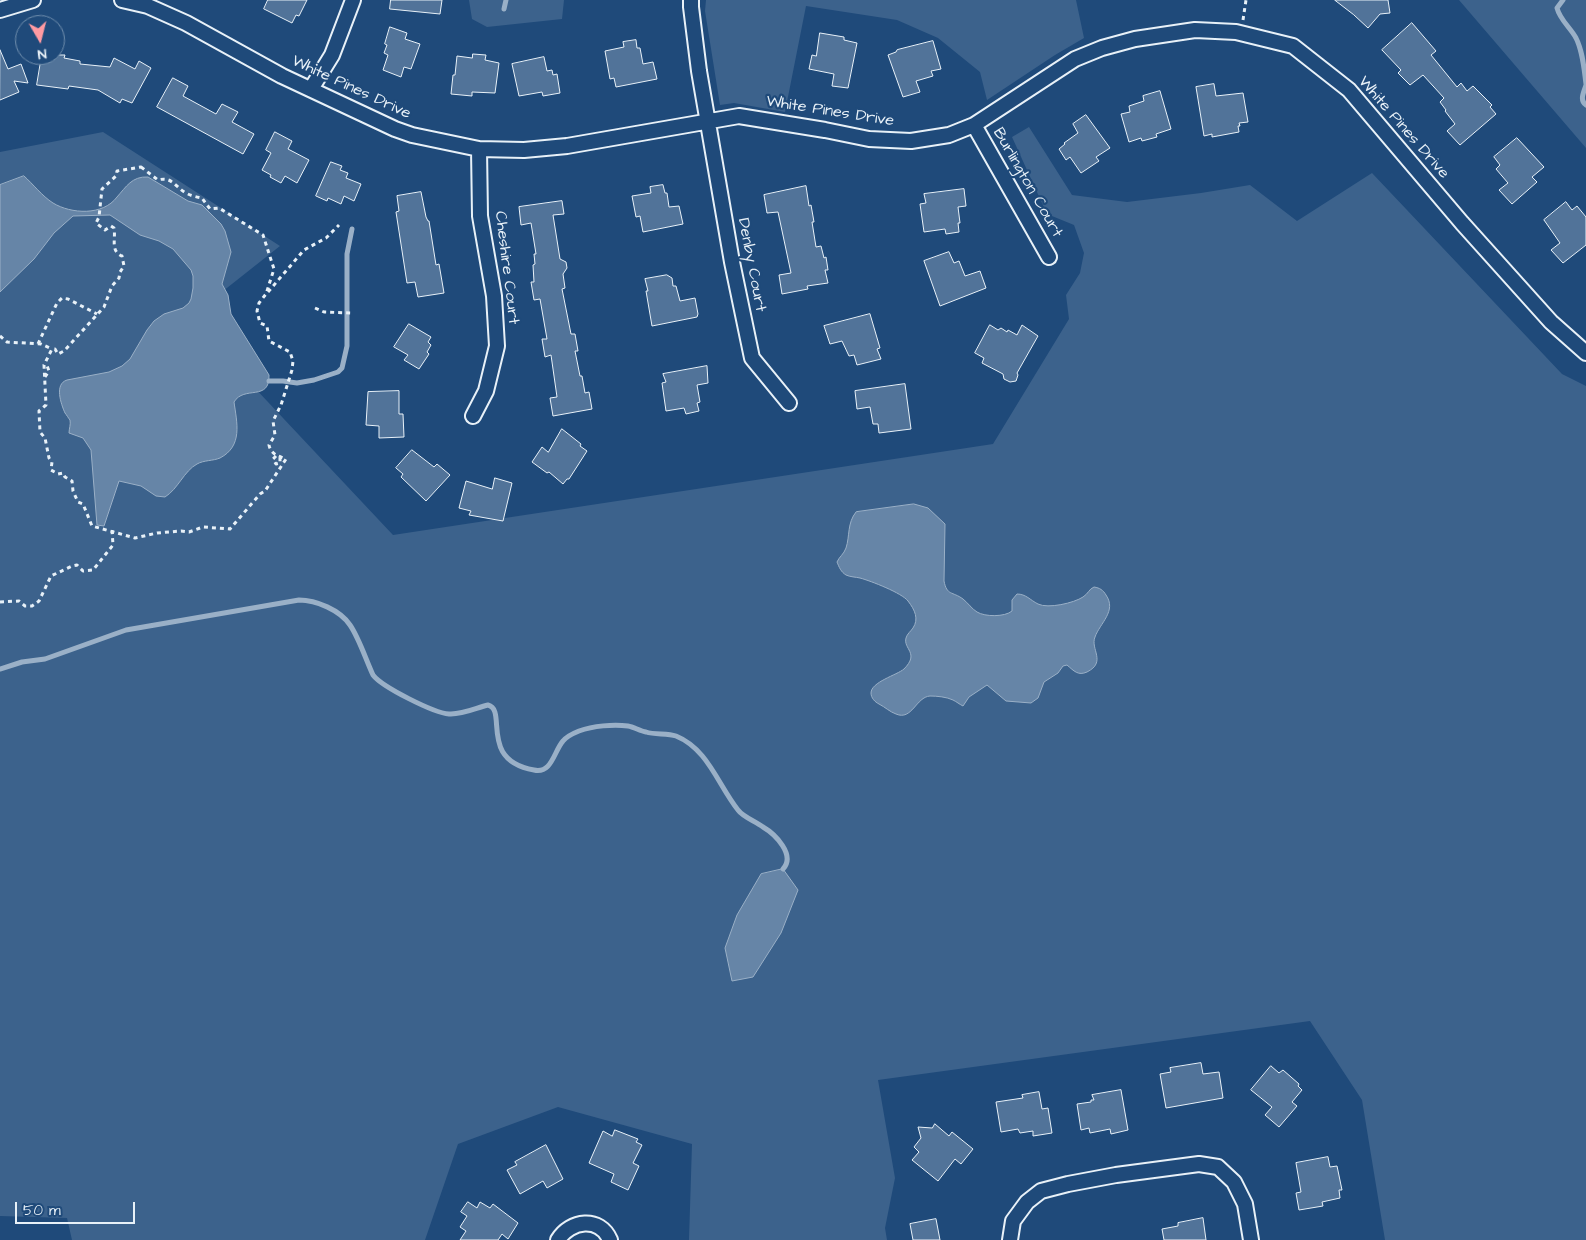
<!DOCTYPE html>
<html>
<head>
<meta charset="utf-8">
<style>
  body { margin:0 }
  #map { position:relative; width:1586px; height:1240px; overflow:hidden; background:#1f4a7a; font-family:"Architects Daughter",sans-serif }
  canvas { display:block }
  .north { position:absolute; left:15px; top:15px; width:50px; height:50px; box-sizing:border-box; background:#1f4a7a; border:1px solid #6f8dac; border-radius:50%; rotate:172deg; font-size:14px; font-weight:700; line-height:20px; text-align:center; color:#e8f1f8 }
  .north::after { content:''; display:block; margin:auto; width:18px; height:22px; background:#ff9aa2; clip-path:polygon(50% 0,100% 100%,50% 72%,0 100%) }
  .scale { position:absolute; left:15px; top:1202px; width:120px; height:22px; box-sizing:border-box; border:2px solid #e8f1f8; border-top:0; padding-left:6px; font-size:15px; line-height:18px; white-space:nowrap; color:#e8f1f8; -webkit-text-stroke:4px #1f4a7a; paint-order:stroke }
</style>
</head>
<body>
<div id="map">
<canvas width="1586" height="1240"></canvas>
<div class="north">N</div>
<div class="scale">50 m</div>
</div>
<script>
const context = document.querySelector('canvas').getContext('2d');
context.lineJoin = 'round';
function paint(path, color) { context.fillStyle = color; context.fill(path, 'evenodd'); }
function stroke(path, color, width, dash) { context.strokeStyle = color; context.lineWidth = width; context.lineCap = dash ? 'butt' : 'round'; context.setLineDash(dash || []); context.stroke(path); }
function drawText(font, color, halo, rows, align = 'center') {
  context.font = font + ' "Architects Daughter",sans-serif'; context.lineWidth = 4.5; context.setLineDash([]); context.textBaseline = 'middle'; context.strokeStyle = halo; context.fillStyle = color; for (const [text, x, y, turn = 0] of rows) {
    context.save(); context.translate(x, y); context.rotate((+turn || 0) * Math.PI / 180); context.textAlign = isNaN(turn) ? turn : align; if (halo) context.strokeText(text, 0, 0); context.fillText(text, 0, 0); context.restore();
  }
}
const green = new Path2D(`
  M469 0H564L562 19 487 27 472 19Z
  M706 0H1076L1084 38 1055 55 987 100 980 72 938 38 897 20 806 6 785 112 734 103 720 105 705 11Z
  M1459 0H1586V148Z
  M1029 127 1072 195 1127 202 1201 193 1250 185 1297 221 1372 173 1562 374 1586 386V1240H1385L1362 1100 1310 1021 878 1080 895 1178 885 1228 887 1240H689L692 1144 558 1107 458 1144 425 1240H72L67 1218 0 1216V152L103 132 280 246 189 318 393 535 993 444 1069 319 1066 295 1080 273 1084 253 1074 225 1047 214 1012 137Z`);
const water = new Path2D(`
  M24 176C33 184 42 196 53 203 71 214 103 216 117 197 126 187 132 176 148 177L188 201 202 205 221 224 225 231 231 252 222 284 228 295 231 314 269 375C270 402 244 385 234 402 237 423 243 446 220 458 213 461 204 460 197 464 184 471 178 489 165 497L156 496 141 486 119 481 104 526 97 525 91 450 83 438 69 433C69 429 71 424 70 420 69 419 66 414 65 413 61 404 54 384 67 380L109 372 122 366 130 359 147 330 154 321 164 314 183 308 189 303 191 299 193 288V276L191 270 173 249 159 241 140 235 110 215 73 216 54 233 34 259 0 292V185Z
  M914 504 928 508 945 524 944 581C947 596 952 591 963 599 968 603 972 609 977 612 985 617 1005 617 1012 611V600L1017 594C1026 594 1030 600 1038 604 1048 609 1074 603 1083 597 1088 594 1089 589 1094 587 1100 588 1103 590 1106 595 1117 611 1100 623 1095 637 1090 649 1107 662 1087 672 1078 676 1074 671 1067 665L1063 666 1058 673 1044 682 1038 698 1031 703 1006 701 987 685 969 697 963 706C959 704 957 702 953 700 947 697 937 696 930 696 916 697 912 721 896 714 890 712 885 707 879 704 875 702 871 698 871 693 871 682 897 675 904 669 920 653 903 649 906 638 907 634 911 631 913 628 919 619 915 610 908 601 902 593 871 581 860 578 856 577 850 577 846 575 841 572 839 567 837 562 839 557 844 554 846 548 850 536 847 523 856 512Z
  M783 869 798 890 781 933 753 977 732 981 725 948 737 915 761 874Z`);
const stream = new Path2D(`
  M1563 0 1557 8C1560 20 1570 27 1576 38 1583 52 1584 69 1586 84
  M504 9 506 0
  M1586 85C1584 92 1579 100 1586 105
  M269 381H283L297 383 314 380 338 372 342 368 347 346V254L352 229
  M0 669 22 662 45 659 126 630 299 600C316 600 340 610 350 625 359 638 366 660 373 675 382 687 434 713 449 714 462 715 476 708 488 705 508 710 478 760 534 770 552 774 554 751 563 741 567 736 574 733 579 731 593 726 613 724 628 726 634 727 640 731 646 732 655 735 667 733 676 736 708 749 718 785 738 810 743 817 755 821 763 827 775 834 796 855 783 869`);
const building = new Path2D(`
  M268 0H307L299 16 296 15 292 23 264 9Z
  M391 0H442L440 14 390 9Z
  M1335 0H1388L1390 13 1380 14 1368 28 1354 15Z
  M1412 23 1436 51 1431 55 1457 87 1461 83 1467 91 1473 86 1492 105 1490 107 1496 114 1460 145 1447 131 1455 124 1445 111 1446 110 1440 102 1444 98 1423 75 1410 85 1398 73 1401 70 1382 50Z
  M390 27 407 33 405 39 420 44 411 69 404 67 401 77 383 70 388 55 384 53 387 45 385 44Z
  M820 33 844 37V40L857 43 848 88 832 86 834 74 809 69 812 55 816 56Z
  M636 40 637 48H640L643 64 653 62 657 79 616 87 614 78 610 79 605 51 624 47 623 42Z
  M933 41 941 69 931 71 933 76 916 81 920 92 903 97 888 55 896 52 897 50Z
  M0 50 8 69 21 64 28 83 14 81 19 92 0 100Z
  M473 54 486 55 485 60 499 63 495 93 472 92V96L451 94 453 75H455L457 56 472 58Z
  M42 55H65L64 58 80 61V64L110 67 114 58 135 69 139 61 151 68 132 103 122 99 120 103 98 90 69 86 68 89 37 85Z
  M544 57 547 71 552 70 553 75 557 74 560 93 543 96 542 92 519 96 512 64Z
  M173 78 188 86 183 96 216 114 222 104 238 112 232 122 254 134 243 154 157 107Z
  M1214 84 1216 96 1243 93 1248 122 1239 123 1240 126H1238L1239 132 1212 137V134L1204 136 1196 87Z
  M1160 91 1171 129 1156 134 1157 137 1142 141 1141 138 1129 142 1121 114 1130 112 1129 106 1144 101 1143 96Z
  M1086 115 1110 148 1096 157 1099 161 1081 173 1070 157 1066 160 1059 149 1065 144 1064 143 1078 133 1073 124Z
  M275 132 292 141 288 149 309 160 297 183 285 176 281 183 270 177 271 175 262 170 271 153 266 150Z
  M1517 138 1544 167 1532 177 1537 182 1512 204 1499 190 1508 183 1496 169 1500 165 1494 157Z
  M331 162 342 166 340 170 348 173 346 178 361 184 354 201 344 196 341 204 328 198 327 201 316 196Z
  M663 185 665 193H667L669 207 679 206 683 224 643 232 640 216 636 217 632 196 651 193 650 187Z
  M806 186 809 206 811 205 814 222H812L816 247 821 246 824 258 826 257 828 270H825L828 283 807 286 808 289 782 294 779 275 791 273 778 212 767 213 764 195Z
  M964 189 966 206 958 207 960 223H958L959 232 946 234 945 229 924 232 920 204 926 203 924 194Z
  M421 192 426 217 428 221H429L436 265 439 264 444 293 418 297 415 282 407 283 396 212 399 211 397 196Z
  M562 201 564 214 553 215 560 259 566 262 567 268 563 274 565 288 562 289 571 334H575L578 351H575L580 376H582L585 393 589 392 592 409 553 416 550 398 557 397 551 355 545 357 542 339H547L540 299 534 300 531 282H534L533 265 535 264 534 254H536L531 223 521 225 519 207Z
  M1566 202 1572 210 1577 206 1586 217V245L1563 263 1551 250 1560 243 1544 220Z
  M949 252 954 263 959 261 965 276 980 271 986 288 940 306 924 261Z
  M667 275 672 278 673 286H676L680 301 695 298 698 314 697 317 652 326 646 291H648L645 279Z
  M870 314 880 348 877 349 881 359 857 365 854 355 849 356 842 341 830 344 824 326Z
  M409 324 431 337 428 342 431 345 427 352 429 354 419 369 404 360 408 355 394 347Z
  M990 325 998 330 1001 328 1007 332 1008 330 1017 335 1022 325 1038 336 1017 373 1018 375 1016 381 1010 382 1004 379 1003 374 982 363 984 358 975 353Z
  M707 366 708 383 697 385 700 402 697 403 699 411 686 414 684 408 666 411 662 383 666 382 663 374Z
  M905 384 911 429 879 433 878 424H873L870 407 857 409 855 391Z
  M399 391V414H403L404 437 379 438V426L366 425 368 392Z
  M562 429 581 444 580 446 587 451 569 479H567L563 484 549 472 547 473 532 462 542 447 548 452Z
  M412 450 434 467 437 464 450 475 426 501 401 477 403 474 396 468Z
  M495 478 512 483 503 521 469 515 471 511 459 508 466 481 492 489Z
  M1201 1063 1203 1074 1219 1072 1223 1098 1166 1108 1160 1074 1171 1072 1170 1068Z
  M1271 1066 1279 1073 1283 1070 1299 1084 1298 1086 1302 1090 1292 1102 1297 1106 1279 1127 1265 1115 1272 1107 1251 1090Z
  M1121 1090 1128 1130 1111 1134 1110 1129 1090 1133 1089 1128 1081 1130 1077 1104 1091 1102V1100H1094L1092 1095Z
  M1039 1092 1042 1109 1048 1108 1052 1133 1033 1136V1131L1020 1133 1018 1129 1001 1132 996 1102 1023 1098 1022 1095Z
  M935 1124 949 1136 952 1132 973 1149 961 1164 955 1159 938 1181 912 1160 919 1152 914 1147 921 1138 918 1127 932 1128Z
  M615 1130 638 1139 636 1142 642 1145 633 1163 639 1166 628 1190 611 1182 614 1174 589 1163 603 1131 612 1136Z
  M546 1145 563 1179 547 1188 543 1181 520 1194 507 1170 517 1165 515 1162Z
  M1328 1157 1330 1167 1337 1166 1342 1190H1339L1340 1198 1322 1202 1323 1206 1299 1210 1296 1193 1301 1192 1296 1163Z
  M468 1202 477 1208 480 1202 490 1208 493 1204 518 1223 508 1239 502 1234 498 1240H460L466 1231 460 1227 467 1216 461 1212Z
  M1203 1218 1206 1240H1164L1162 1229 1178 1226V1223Z
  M936 1219 940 1240H913L910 1224Z`);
const path = new Path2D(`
  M1243 20 1246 0
  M141 167 158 180C172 176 175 187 186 193 191 196 197 197 202 198L210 209 219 208 263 235 274 269 266 294 259 303 257 311 260 323 267 326 269 341 290 352 293 361 292 370 281 405 273 421 275 435 269 445C271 455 279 456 286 459L265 491 260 494 230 529 203 527 189 532 181 531 157 533 135 538 92 526 83 504 78 502 73 491 72 481 65 477 63 473 58 474 51 470 52 462 49 458 45 438 40 432 39 411 46 405 44 365 52 349H55L58 354 64 351 104 307 112 286 119 278 120 272 124 266 122 256C110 251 116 239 114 228L111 226 105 230 96 223 99 217 102 189 116 176 117 171Z
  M268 292 304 250 326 238 339 225
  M315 308 324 312 351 313
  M0 336 7 342 41 344 52 349
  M38 344 57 303 62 298 68 299 97 314
  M45 377 49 371 46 363
  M276 456 273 459 276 464 280 463V458
  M0 602 19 601 25 606H32L39 601 51 576 72 566 77 565 83 571 93 570 113 545 112 530`);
const minor = new Path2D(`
  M122 0 148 6 186 23 282 76 395 129 412 135 479 149 524 150 567 146 739 116 825 130 869 139 911 141 949 135 974 125 1075 59 1102 48 1135 39 1195 30 1236 32 1293 46 1349 90 1462 223 1551 322 1586 353
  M691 0V7L699 71 732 262 752 358 789 403
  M0 10 33 0
  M311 89 332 55 353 0
  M974 125 1049 257
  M473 416 486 391 497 346 494 296 480 216 479 149
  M558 1240C570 1220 600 1216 610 1240
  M1010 1240 1013 1221 1027 1202 1041 1191 1068 1184 1116 1175 1199 1164 1218 1167 1234 1182 1245 1204 1251 1240`);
const streetNames = [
  ["White Pines Drive",351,88,25],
  ["White Pines Drive",830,112,9],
  ["White Pines Drive",1403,128,49],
  ["Burlington Court",1027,183,60],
  ["Denby Court",751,265,79],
  ["Cheshire Court",506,268,83]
];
paint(green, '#3c628c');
paint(water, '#6685a7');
stroke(water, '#9ab0c7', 1);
stroke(stream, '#9ab0c7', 5);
paint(building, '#517399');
stroke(building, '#e8f1f8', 1);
stroke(minor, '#e8f1f8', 18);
stroke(path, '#e8f1f8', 3, [4, 4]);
stroke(minor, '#1f4a7a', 14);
drawText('16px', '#e8f1f8', '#1f4a7a', streetNames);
</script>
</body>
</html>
